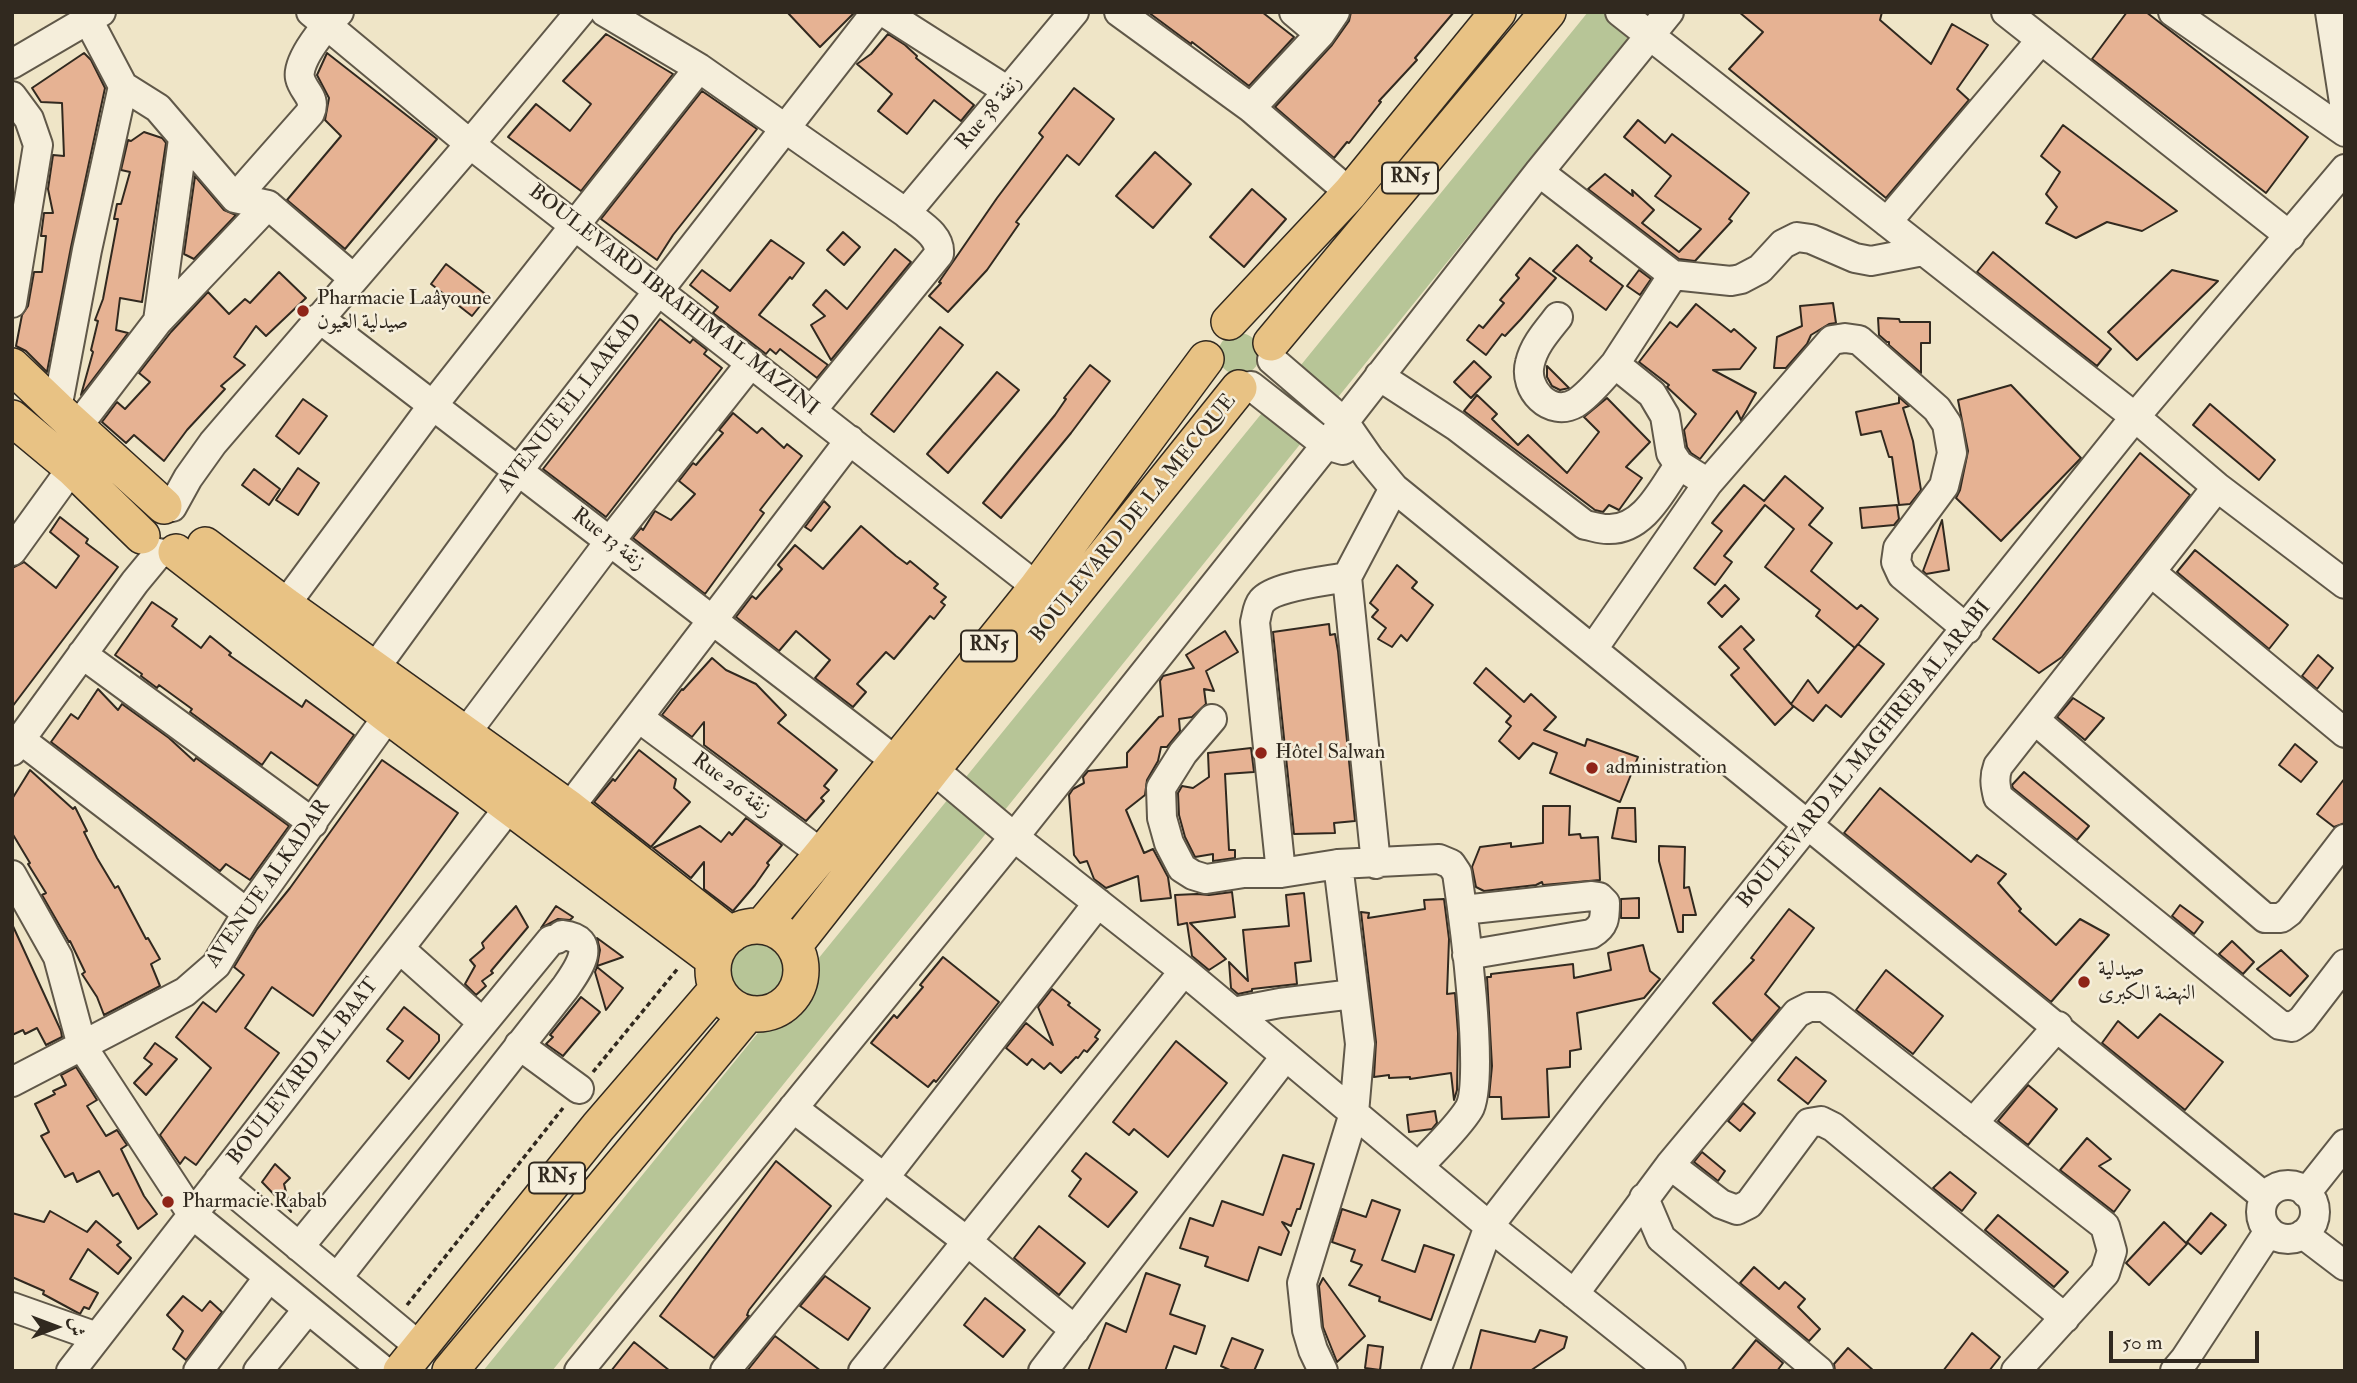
<!DOCTYPE html>
<html>
<head>
<meta charset="utf-8">
<style>
  body { margin:0 }
  #map { position:relative; width:2357px; height:1383px; overflow:hidden; background:#efe5c7; font-family:"IM FELL Double Pica",Amiri,serif }
  canvas { display:block }
  .frame { position:absolute; inset:0; border:14px solid #31291f; pointer-events:none }
  .north { position:absolute; left:21px; top:1292px; width:70px; height:70px; -webkit-text-stroke:5px #f5eedb; paint-order:stroke; rotate:90deg; font-size:19px; font-weight:700; line-height:28px; text-align:center; color:#31291f }
  .north::after { content:''; display:block; margin:auto; width:24px; height:32px; background:#31291f; clip-path:polygon(50% 0,100% 100%,50% 72%,0 100%) }
  .scale { position:absolute; left:2109px; top:1331px; width:150px; height:32px; box-sizing:border-box; border:4px solid #31291f; border-top:0; padding-left:9px; font-size:21px; line-height:24px; white-space:nowrap; color:#31291f; -webkit-text-stroke:5px #f5eedb; paint-order:stroke }
</style>
</head>
<body>
<div id="map">
<canvas width="2357" height="1383"></canvas>
<div class="frame"></div>
<div class="north">ش</div>
<div class="scale">50 m</div>
</div>
<script>
const context = document.querySelector('canvas').getContext('2d');
context.lineJoin = 'round';
function paint(path, color) { context.fillStyle = color; context.fill(path, 'evenodd'); }
function stroke(path, color, width, dash) { context.strokeStyle = color; context.lineWidth = width; context.lineCap = dash ? 'butt' : 'round'; context.setLineDash(dash || []); context.stroke(path); }
function drawText(font, color, halo, rows, align = 'center') {
  context.font = font + ' "IM FELL Double Pica",Amiri,serif'; context.lineWidth = 5; context.setLineDash([]); context.textBaseline = 'middle'; context.strokeStyle = halo; context.fillStyle = color; for (const [text, x, y, turn = 0] of rows) {
    context.save(); context.translate(x, y); context.rotate((+turn || 0) * Math.PI / 180); context.textAlign = isNaN(turn) ? turn : align; if (halo) context.strokeText(text, 0, 0); context.fillText(text, 0, 0); context.restore();
  }
}
const green = new Path2D(`
  M1588 12H1649L552 1371H483Z
  M1218 354a21 21 0 1 1 42 0a21 21 0 1 1-42 0Z
  M725 971a31 31 0 1 1 62 0a31 31 0 1 1-62 0Z`);
const building = new Path2D(`
  M787 12H855L820 47Z
  M1148 12H1262L1294 37 1249 86 1192 42 1191 44Z
  M1351 12H1454L1415 58 1417 60 1379 101 1381 102 1349 143 1347 142 1334 158 1275 107 1332 45 1349 21Z
  M1739 12H1882L1880 20 1931 64 1952 24 1988 45 1957 89 1969 100 1886 198 1729 69 1763 32Z
  M2127 12H2146L2308 137 2266 193 2092 59Z
  M606 34 673 74 581 191 508 137 536 104 570 131 591 104 563 81Z
  M888 34 905 45 917 56 916 58 974 105 961 121 934 100 907 134 878 111 892 94 857 64 871 54Z
  M84 53 91 60 105 88 71 247 47 372 26 351 16 346 22 315 28 306 34 272H42L46 236H41L44 213H53L48 189 53 155 64 156 62 103 41 102 32 88Z
  M327 53 437 139 345 249 287 200 341 136 325 120 329 98 317 75Z
  M1074 88 1114 119 1079 165 1067 155 1016 222 1019 224 987 270 948 312 929 296 941 283 939 282 997 198 1043 137 1039 133Z
  M702 91 757 129 673 235 657 260 601 219Z
  M1638 120 1665 143 1672 134 1749 193 1729 219 1732 221 1695 261 1679 259 1588 189 1605 174 1633 196 1632 190 1654 210 1642 223 1679 252 1701 229 1655 196 1671 176 1624 137Z
  M2063 125 2177 211 2142 231 2107 222 2076 238 2046 223 2057 207 2046 194 2060 172 2041 156Z
  M144 132 162 138 166 143 142 302 120 298 116 330 128 333 81 395 93 352 91 350 98 321 95 320 103 299 118 219H114L117 204H121L130 172 121 170 128 140 131 141Z
  M1155 152 1191 184 1153 228 1116 196Z
  M195 176 224 210 236 215 194 259 184 254Z
  M1252 189 1286 219 1244 267 1210 237Z
  M843 232 860 247 844 265 827 250Z
  M771 240 804 263 792 279 790 277 759 315 828 365 817 378 780 349 776 354 770 349 766 354 713 313 718 307 690 285 702 270 730 291Z
  M1577 245 1592 258 1590 261 1623 286 1606 310 1553 271Z
  M895 249 911 262 831 360 811 325 825 316 813 305 826 290 847 309Z
  M1993 252 2111 349 2097 366 1977 272Z
  M1530 258 1556 278 1521 319 1505 336 1502 334 1486 355 1467 340 1479 325 1483 328 1504 303 1500 300 1519 278 1516 275Z
  M446 264 488 296 472 316 431 284Z
  M1639 270 1651 279 1640 295 1627 286Z
  M2172 270 2218 281 2137 360 2108 332Z
  M279 272 306 298 266 336 256 326 234 357 245 365 221 386 225 389 187 430 164 461 134 435 126 443 102 422 117 402 125 409 150 382 139 373 171 332 208 292 229 314 245 299 250 303Z
  M1833 303 1836 323 1829 324 1811 335 1807 344 1786 368H1774L1777 337 1802 326 1800 306Z
  M1696 304 1731 332 1734 329 1756 348 1740 369 1713 370 1756 393 1742 418 1741 420 1737 411 1700 459 1691 453 1687 447 1684 430 1696 414 1667 387 1669 385 1639 362 1670 322 1677 327Z
  M1878 318 1899 319 1900 322H1930V343H1921V373L1889 345V342H1887L1879 335Z
  M660 319 690 343 693 339 707 350 704 354 722 368 606 517 543 469Z
  M940 327 963 345 894 432 871 414Z
  M1474 361 1491 377 1471 398 1454 382Z
  M1090 365 1110 381 1071 433 1001 518 983 503 1055 415 1066 399 1064 398Z
  M1547 366 1569 388 1560 390 1552 386 1547 377Z
  M997 372 1019 390 948 473 927 454Z
  M2011 385 2081 458 2001 541 1956 498 1960 490 1968 451 1958 400Z
  M1477 395 1497 414 1492 419 1518 445 1528 435 1567 473 1599 432 1584 417 1607 398 1650 442 1626 467 1642 478 1619 510 1609 505 1603 512 1595 510 1464 411Z
  M1899 397 1909 406 1903 408 1913 441 1921 490 1910 504 1899 505 1892 457H1889L1881 431 1861 435 1856 412 1899 403Z
  M303 399 327 416 299 454 276 436Z
  M2210 404 2275 460 2259 480 2193 425Z
  M733 413 757 433 762 428 784 448 787 444 802 456 760 510 764 513 705 594 633 538 641 528 643 530 655 511 671 520 695 494 679 481 693 463 696 465 723 433 719 430Z
  M2140 453 2190 495 2062 657 2039 673 1993 639Z
  M298 468 319 483 298 515 276 500Z
  M254 469 280 489 269 505 242 485Z
  M1785 476 1823 508 1809 525 1832 543 1811 571 1857 609 1861 605 1878 619 1855 648 1816 616 1820 610 1765 567 1794 529 1765 505 1724 556 1732 562 1715 585 1694 568 1722 531 1712 523 1744 485 1764 501Z
  M824 501 830 507 811 531 805 527Z
  M1897 505 1899 519 1894 525 1862 528 1860 508Z
  M60 517 88 539 86 543 118 567 12 707V568L24 562 56 588 79 556 50 532Z
  M1942 520 1949 570 1926 574 1923 571Z
  M861 526 896 556 907 564 910 561 938 584 934 588 946 597 941 602 945 605 934 619 930 616 894 659 886 652 857 684 866 692 853 707 815 678 830 660 796 631 779 651 736 617 752 596 756 599 782 569 778 565 795 545 823 569Z
  M2195 550 2288 625 2269 649 2177 572Z
  M1397 565 1417 582 1412 588 1433 605 1407 641 1401 635 1392 647 1378 639 1386 628 1372 617 1378 610 1370 603Z
  M1725 585 1739 599 1722 617 1708 603Z
  M152 602 177 619 172 626 201 648 210 636 231 653 229 655 302 707 306 700 354 735 318 786 271 752 262 765 190 712 192 709 159 685 157 688 141 676 142 674 115 655Z
  M1329 624 1330 635 1335 634 1338 651 1355 821 1334 823 1335 833 1294 834 1273 632Z
  M1741 626 1754 640 1744 649 1791 704 1808 680 1818 693 1858 644 1884 664 1841 717 1826 705 1813 721 1792 705 1793 707 1775 725 1731 675 1739 668 1719 647Z
  M1225 631 1238 652 1206 671 1214 691 1204 689 1206 704 1192 717 1179 719 1180 731 1167 747H1161L1158 761 1147 780 1145 795 1126 810 1144 853 1153 849 1168 877 1171 898 1141 901 1138 876 1106 888 1094 879 1087 861 1080 863 1074 855 1069 795 1073 789 1084 783 1083 777 1088 771 1127 767V753L1159 717 1163 716 1160 681 1163 676 1194 668 1186 655Z
  M2318 655 2333 668 2317 689 2302 676Z
  M712 658 726 670 756 684 786 715 778 723 837 770 824 786 829 790 821 798 824 801 806 821 704 745V722L692 737 662 715 682 689 683 690Z
  M1486 668 1524 702 1531 694 1556 717 1544 730 1585 746 1587 739 1638 757 1620 802 1550 773 1557 753 1533 743 1519 759 1499 741 1511 726 1506 722 1511 716 1474 683Z
  M98 689 118 710 122 704 169 738 194 761 196 758 289 826 250 880 226 864 220 871 51 742 71 714 78 719Z
  M2073 698 2104 718 2085 740 2057 717Z
  M2295 744 2317 762 2301 782 2279 765Z
  M1251 748 1254 772 1225 774 1229 850H1235V858L1213 861V854L1195 857 1185 837 1179 815 1178 793 1182 786 1193 788 1209 777 1208 753Z
  M639 750 676 779 674 788 690 802 651 847 594 802 613 779 615 781Z
  M382 760 458 813 313 1016 272 987 245 1028 279 1053 196 1165 185 1157 180 1164 160 1135 211 1068 176 1037 203 1002 216 1012 244 975 234 967 257 929 290 888Z
  M30 770 73 809 75 807 87 831 84 832 97 858 115 888 118 886 146 939 148 938 160 959 151 964 160 986 104 1015 97 997 82 974 85 972 70 941 69 942 42 895 46 893 28 864 30 863 12 833V799Z
  M2024 772 2089 826 2077 840 2013 788 2012 785Z
  M2345 778V823L2334 827 2317 814Z
  M1880 788 1971 862 1977 855 2006 874 1998 883 2021 909 2019 911 2056 945 2080 919 2109 935 2051 1002 1844 833Z
  M1543 806H1570L1569 835 1580 834 1581 838 1598 837 1600 880 1543 885 1542 882 1536 885 1484 891 1476 887 1472 867 1480 847 1511 843V847L1543 843Z
  M1618 808H1635L1636 842 1612 838Z
  M746 818 782 845 767 863 769 865 755 885 733 911 704 889V862L691 878 653 848 700 826 721 842 729 832 732 835Z
  M1659 846 1685 847 1684 888 1689 887 1696 915H1683V932H1678L1659 861Z
  M1232 892 1235 917 1190 923 1226 959 1209 970 1192 956 1187 923 1178 925 1175 895 1197 894 1209 895Z
  M1304 893 1311 961 1295 963 1297 984 1252 989V991L1238 994 1231 988 1229 962 1248 981 1243 930 1289 926 1286 895Z
  M1639 898V918H1621V899Z
  M1444 899 1449 939 1447 994 1455 993 1458 1033 1457 1090 1454 1100 1451 1073 1410 1079V1077L1389 1078V1075L1374 1077 1376 1042 1361 912 1369 913 1368 918 1425 909 1424 900Z
  M2180 905 2203 922 2194 934 2172 916Z
  M516 906 528 927 491 971 493 973 482 981 486 986 476 995 465 984 475 966 470 960 484 948 482 943Z
  M556 906 573 917 570 920 558 919 541 928Z
  M1789 909 1814 928 1765 994 1780 1008 1752 1041 1713 1003 1754 960 1751 958Z
  M12 924 61 1031 62 1037 46 1045 37 1028 25 1034 23 1030 12 1035Z
  M597 938 623 957 597 966 600 950Z
  M2232 941 2254 962 2243 974 2219 954Z
  M1643 945 1650 971 1660 979 1644 998 1577 1013 1581 1049 1570 1051V1067L1547 1069 1549 1117 1502 1119 1501 1097H1489L1492 1066 1487 977H1491V974L1573 964 1574 978 1611 970 1608 953Z
  M2281 950 2308 976 2290 996 2257 969Z
  M943 957 999 1002 936 1082 934 1080 928 1087 871 1043 894 1015 897 1018 923 987 920 985Z
  M597 967 623 988 606 1010 595 972Z
  M1886 970 1943 1016 1913 1054 1856 1010Z
  M1052 989 1070 1003 1068 1005 1100 1030 1095 1037 1098 1039 1087 1052 1084 1050 1078 1058 1076 1057 1061 1073 1050 1063 1044 1069 1032 1059 1027 1065 1006 1048 1026 1023 1053 1045 1038 1007Z
  M581 997 600 1012 563 1056 546 1044 553 1037 550 1035Z
  M404 1007 439 1035V1041L409 1079 387 1061 403 1041 387 1029Z
  M2160 1014 2223 1062 2185 1110 2102 1043 2118 1021 2138 1038Z
  M1176 1041 1227 1083 1168 1157 1134 1129 1129 1135 1113 1122Z
  M155 1043 177 1059 146 1095 134 1083 152 1064 144 1058Z
  M1796 1057 1826 1081 1808 1104 1778 1080Z
  M76 1067 97 1100 87 1106 106 1136 117 1130 127 1145 121 1149 144 1196 157 1214 138 1229 118 1193 113 1196 99 1171 77 1182 73 1173 65 1177 41 1136 49 1132 35 1104 55 1094 53 1091 66 1085 61 1075Z
  M2028 1085 2057 1109 2028 1145 1998 1121Z
  M1743 1103 1755 1113 1740 1131 1728 1121Z
  M1435 1111 1437 1123 1432 1129 1409 1132 1407 1115Z
  M2087 1138 2111 1159 2099 1166 2130 1190 2114 1212 2060 1170Z
  M1702 1152 1725 1171 1718 1181 1694 1162Z
  M1086 1153 1137 1192 1108 1227 1069 1196 1081 1179 1072 1171Z
  M1283 1155 1314 1164 1300 1209H1297L1291 1226 1282 1222 1289 1232 1281 1255 1259 1247 1248 1281 1205 1266 1208 1257 1180 1248 1190 1218 1213 1226 1222 1201 1263 1215Z
  M776 1161 831 1206 749 1310 747 1315 749 1316 714 1358 660 1316Z
  M275 1164 290 1178 284 1184 291 1212 262 1182Z
  M1950 1172 1976 1193 1962 1211 1933 1188Z
  M1372 1200 1400 1210 1382 1260 1415 1272 1424 1245 1454 1255 1431 1320 1379 1301 1380 1297 1349 1285 1362 1265 1351 1261 1355 1250 1332 1242 1342 1209 1366 1217Z
  M50 1211 87 1232 96 1221 121 1242 117 1245 131 1258 118 1274 88 1249 70 1279 98 1293 89 1309 84 1307 80 1314 43 1294 44 1291 12 1277V1213L44 1222Z
  M2211 1213 2226 1225 2201 1254 2187 1242Z
  M1998 1215 2068 1272 2054 1287 1985 1230Z
  M2164 1222 2187 1244 2149 1285 2126 1263Z
  M1039 1226 1085 1263 1059 1295 1014 1258Z
  M1754 1267 1779 1289 1785 1282 1805 1299 1798 1307 1820 1329 1809 1341 1740 1283Z
  M1146 1273 1180 1285 1170 1314 1205 1326 1196 1354 1174 1346 1165 1371H1088L1106 1323 1126 1332Z
  M825 1276 870 1308 848 1340 800 1306Z
  M1323 1278 1365 1336 1337 1362 1323 1327 1319 1286Z
  M183 1296 202 1311 210 1301 222 1312 186 1360 173 1349 183 1331 167 1315Z
  M985 1298 1025 1330 1003 1357 964 1325Z
  M1481 1330 1535 1342 1540 1330 1567 1337 1564 1348 1530 1371H1470Z
  M1972 1333 2000 1357 1989 1371H1943Z
  M775 1336 821 1371H747Z
  M1232 1338 1263 1350 1254 1371H1232L1221 1366Z
  M1756 1340 1783 1363 1777 1371H1731Z
  M634 1342 670 1371H611Z
  M1368 1345 1383 1347 1380 1370 1365 1368Z
  M1848 1348 1874 1371H1835L1834 1364Z`);
const path = new Path2D(`
  M593 1072 679 967
  M407 1305 563 1108`);
const minor = new Path2D(`
  M84 12 123 86 158 108 235 198 268 205 353 278
  M311 12 470 144 1037 587
  M605 12 699 68 906 213C919 224 941 235 939 254L812 410
  M884 12 1008 91
  M1119 12 1251 108 1350 193
  M1294 12 1320 34
  M1620 12 2135 417 2217 487 2345 584
  M2006 12 2290 236
  M2173 12 2345 132
  M2330 12 2345 109
  M12 64 101 12
  M12 96 29 119 38 145 12 303
  M1251 108 1320 34 1335 12
  M1539 172 1673 275 1731 281 1741 279 1760 269 1783 244 1797 237 1811 239 1855 258 1871 261 1923 251
  M235 198 310 113C317 97 303 92 300 78 296 60 327 24 339 12
  M906 213 1074 12
  M1887 222 2041 40
  M1673 275 1615 364 1652 394 1665 416 1671 453 1679 465 1708 483 1832 340 1845 338 1859 340 1937 409 1947 424 1952 453 1944 486 1898 548 1896 562 1902 575 1967 629
  M1558 317C1547 331 1534 345 1530 363 1523 389 1550 418 1576 403 1590 394 1603 377 1615 364
  M319 318 897 762
  M158 321 183 139
  M1272 360 1344 422 1369 458 1394 488 2265 1197
  M1379 376 1456 426 1585 525C1592 526 1600 529 1607 529 1643 531 1662 490 1679 465
  M1251 386 1326 445 1343 450
  M57 409 87 250 123 86
  M77 427 158 321 268 205
  M2217 487 1998 766C1994 777 1995 785 1998 797L2280 1025 2292 1027 2302 1020 2345 964
  M172 507 188 478 213 443 470 144 580 12
  M12 551 72 468
  M2152 573 2345 733
  M285 605 433 405 699 68
  M1593 649 1708 483
  M82 654 313 823
  M375 668 518 471 876 12
  M639 718 822 854
  M1212 719 1183 753 1161 788 1162 818 1169 843 1182 868 1193 875 1206 879 1244 873H1281L1338 864 1439 859 1451 864 1457 873C1463 913 1486 1081 1469 1109 1458 1127 1434 1150 1419 1166
  M2035 720 2265 918H2281L2289 912 2345 839
  M465 734 610 541 751 363
  M21 740 247 913
  M12 751 135 582 159 553
  M933 769 1014 837 1184 971 1489 1226 1671 1371
  M569 808 850 440
  M1376 864 1347 577 1394 488
  M1281 873 1255 622C1257 615 1257 607 1262 601 1274 586 1327 581 1347 577
  M12 875 58 957 82 1046 192 1214 384 1371
  M1463 910 1592 896 1599 897 1605 903C1605 918 1605 926 1591 934L1467 955
  M400 949 483 1023
  M1233 1012 1280 1003 1353 994
  M519 1045 579 1089
  M12 1082 185 992 216 965 247 913 388 716
  M793 1108 968 1242 1075 1330
  M1973 1123 2058 1026
  M1670 1165 1721 1204 1737 1210 1749 1204 1809 1123 1821 1121 1833 1127 2065 1318
  M219 1180 420 1347
  M2261 1212a27 27 0 1 1 54 0a27 27 0 1 1-54 0Z
  M2306 1193 2345 1144
  M1644 1198 1661 1238 1819 1371
  M2303 1234 2345 1266
  M299 1247 551 940 557 939 562 935C601 939 577 971 565 988L337 1278
  M1574 1294 1670 1165 1797 1013 1809 1007H1825L2105 1226 2112 1251 2105 1273 2016 1371
  M12 1307 97 1337
  M71 1371 510 806
  M198 1371 269 1277
  M258 1371 308 1309
  M579 1371 1014 837 1326 445 1539 172 1669 12
  M725 1371 884 1178 1098 903
  M863 1371 1184 971
  M1043 1371 1285 1057
  M1323 1371 1313 1350 1307 1330 1302 1283 1354 1113 1360 1044 1338 864
  M1436 1371 1489 1226 1593 1092 2135 417 2345 169
  M2175 1371 2185 1359 2269 1231`);
const major = new Path2D(`
  M1229 322 1350 193 1498 12
  M1271 343 1548 12
  M12 366 57 409 164 506
  M12 418 72 468 142 536
  M205 545 285 605 569 808 731 935
  M176 552 388 716 714 960
  M713 970a44 44 0 1 1 88 0a44 44 0 1 1-88 0Z
  M762 926 822 854 1037 587 1206 359
  M794 946 933 769 1239 388
  M401 1371 598 1127 717 989
  M450 1371 748 1013`);
const markers = [
  [303,311,7,"#8f2418"],
  [1261,753,7,"#8f2418"],
  [1592,768,7,"#8f2418"],
  [2084,982,7,"#8f2418"],
  [168,1202,7,"#8f2418"]
];
const shields = [
  [1410,178,56],
  [989,646,56],
  [557,1178,56]
];
const shieldNames = [
  ["RN5",1410,178],
  ["RN5",989,646],
  ["RN5",557,1178]
];
const streetNames = [
  ["Rue 38 زنقة",990,113,-50],
  ["BOULEVARD IBRAHIM AL MAZINI",673,301,38],
  ["AVENUE EL LAAKAD",571,404,-52],
  ["BOULEVARD DE LA MECQUE",1134,519,-51],
  ["Rue 13 زنقة",608,540,38],
  ["BOULEVARD AL MAGHREB AL ARABI",1865,755,-51],
  ["Rue 26 زنقة",731,786,37],
  ["AVENUE ALKADAR",269,884,-55],
  ["BOULEVARD AL BAAT",304,1072,-52]
];
const poiNames = [
  ["Pharmacie Laâyoune",317,299],
  ["صيدلية العيون",317,323],
  ["Hôtel Salwan",1275,753],
  ["administration",1606,768],
  ["صيدلية",2098,970],
  ["النهضة الكبرى",2098,994],
  ["Pharmacie Rabab",182,1202]
];
paint(green, '#b7c597');
paint(building, '#e6b293');
stroke(building, '#31291f', 2);
stroke(minor, '#605849', 32);
stroke(major, '#31291f', 38);
stroke(path, '#31291f', 3.5, [5, 3.5]);
stroke(minor, '#f5eedb', 28);
stroke(major, '#e8c284', 35);
for (const [x, y, r, color] of markers) { const dot = new Path2D(); dot.arc(x, y, r, 0, 2 * Math.PI); context.fillStyle = color; context.fill(dot); stroke(dot, '#f5eedb', 2.5); }
for (const [x, y, w] of shields) { const box = new Path2D(); box.roundRect(x - w / 2, y - 15.5, w, 31, 5); context.fillStyle = '#f5eedb'; context.fill(box); stroke(box, '#31291f', 2); }
drawText('bold 19px', '#31291f', null, shieldNames);
drawText('21px', '#31291f', '#f5eedb', streetNames);
drawText('21px', '#31291f', '#f5eedb', poiNames, 'left');
</script>
</body>
</html>
